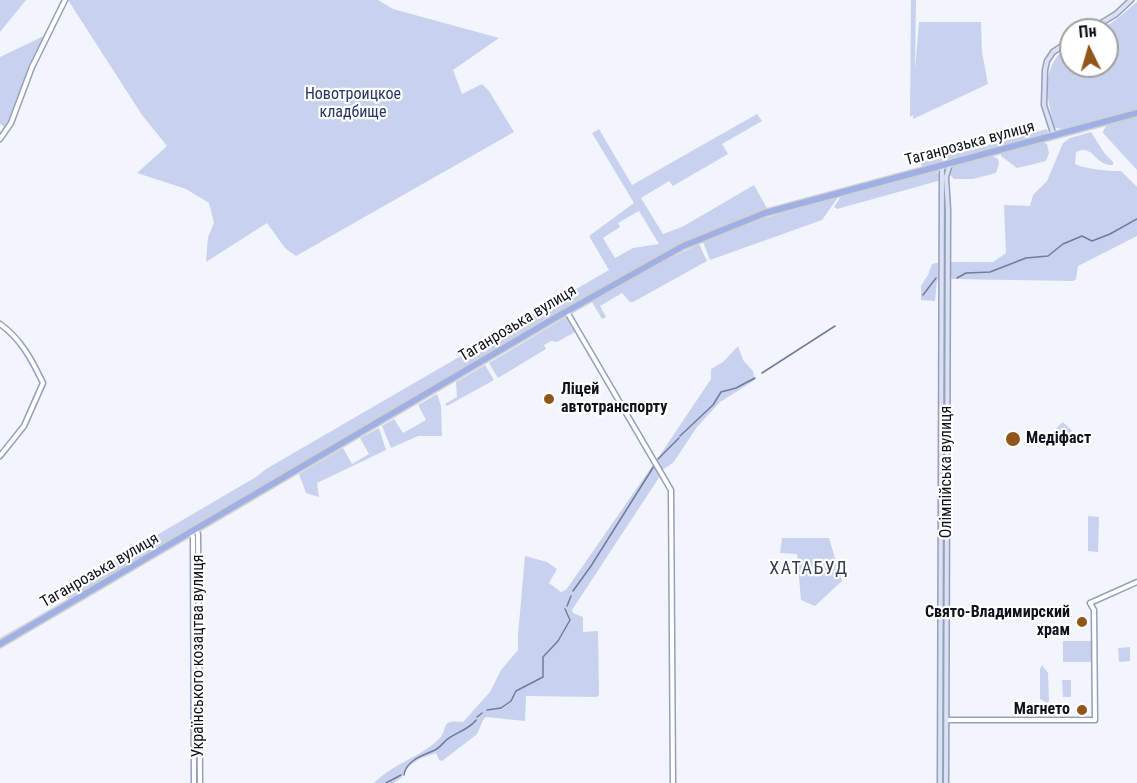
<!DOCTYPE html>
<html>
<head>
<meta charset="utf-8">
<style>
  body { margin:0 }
  #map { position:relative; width:1137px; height:783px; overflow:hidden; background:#f2f5fb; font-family:"Roboto Condensed",sans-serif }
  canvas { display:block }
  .north { position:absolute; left:1059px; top:18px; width:60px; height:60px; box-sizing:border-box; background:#fff; border:2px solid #9fa0a4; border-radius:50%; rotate:355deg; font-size:16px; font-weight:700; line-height:24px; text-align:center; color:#0f121c }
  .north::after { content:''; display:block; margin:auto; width:21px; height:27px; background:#935619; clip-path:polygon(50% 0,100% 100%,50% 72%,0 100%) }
</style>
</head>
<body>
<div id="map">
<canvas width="1137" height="783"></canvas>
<div class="north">Пн</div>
</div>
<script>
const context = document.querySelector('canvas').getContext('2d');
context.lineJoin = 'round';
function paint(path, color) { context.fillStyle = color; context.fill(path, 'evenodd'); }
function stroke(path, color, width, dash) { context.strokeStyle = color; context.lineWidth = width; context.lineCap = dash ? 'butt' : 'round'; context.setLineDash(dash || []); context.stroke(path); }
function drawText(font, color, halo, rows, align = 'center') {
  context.font = font + ' "Roboto Condensed",sans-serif'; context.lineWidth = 4.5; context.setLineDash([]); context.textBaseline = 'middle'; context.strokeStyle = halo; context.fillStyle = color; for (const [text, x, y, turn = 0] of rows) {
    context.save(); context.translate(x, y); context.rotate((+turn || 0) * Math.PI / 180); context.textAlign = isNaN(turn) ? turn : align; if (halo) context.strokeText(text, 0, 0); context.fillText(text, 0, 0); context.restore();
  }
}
const green = new Path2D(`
  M0 0H26L0 32Z
  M68 0H378L393 9 499 38 453 70 462 94 482 84 489 91 514 132 296 256 285 248 267 223 206 262 208 237 214 223 209 203 186 189 137 173 167 146 142 115Z
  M911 0H916L915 69 919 22H981L982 52 988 84 913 119V115L910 117Z
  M1137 2V110L1065 129 1055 128C1046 99 1039 63 1071 45V66H1107V30H1099L1113 22Z
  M48 34 31 67 8 129 0 124V57Z
  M757 114 762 121 722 144 728 154 673 186 669 181 641 198 663 234 682 227 754 185 768 210 698 236 647 262 0 642V638L68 599 63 590 256 477 266 469 609 270 589 236 634 203 592 133 599 129 632 185ZM639 211 659 244 633 248 615 258 603 238 620 227 618 223Z
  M1137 116V170L1103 133C1105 120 1125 119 1137 116Z
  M1047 129 1048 133 922 167 921 163Z
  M1091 132 1105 154 1113 162V165C1094 166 1094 143 1076 152L1075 164C1081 168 1112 172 1121 171L1137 187V236L1078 266 1076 279 1073 281 950 279V262H993L1006 253 1004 205 1030 206 1033 195 1047 181 1063 143 1070 138Z
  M1043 142 1047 144 1049 153 1046 161 1017 168 1001 156V153Z
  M991 155 998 159 999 163 996 173 973 179H954L950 175 951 166Z
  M936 170 940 176 938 181 837 209 834 207 842 195Z
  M947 186 946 783H940L941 279 937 281 935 301 921 300V286L928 275 932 264 941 262 942 187Z
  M839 196 822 220 710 260 703 242 765 218Z
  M699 244 707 261 633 302H630L622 293 600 306 606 317 602 319 592 302 650 268Z
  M566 317 575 332 557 342 551 341 544 345 546 349 498 378 489 363Z
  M738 346 743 360 753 371 755 380 720 402 697 427 673 463 662 470 656 461 711 379V369L723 362Z
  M485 365 494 380 447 406 445 404 457 397 456 382Z
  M437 394 441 406 442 436H418L391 448 382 426 394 419 403 433 426 420 418 405Z
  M1063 422 1072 431 1058 446 1048 436Z
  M379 428 386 450 317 483 319 497 306 493 299 474 343 448 352 464 369 454 360 438Z
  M655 462 662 473 572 610 573 613 583 617V632L598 631 599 695 596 697 526 696 525 721 486 717C481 721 480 730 476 735L442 761 439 760 436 753 419 759 408 767 401 778 394 783H374C393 764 418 758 437 741 451 729 437 719 463 722L490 692 501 670 518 650V635L525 556 547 562 557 569 549 583 561 592 566 590Z
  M1088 516 1099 517 1098 552 1088 551Z
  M782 538H829L842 581 815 606 801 600 797 554 780 553Z
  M195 540H198L199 710 195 711Z
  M1063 641H1091V662H1063Z
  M1130 647V661L1119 662 1118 648Z
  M1042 665 1048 673 1049 701 1047 703 1040 699V669Z
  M1062 680H1071V697H1063Z`);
const stream = new Path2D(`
  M957 278 966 273 990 272 1026 258 1048 256 1063 244 1082 236 1092 241 1110 234 1137 219
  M923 295 936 278
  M762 373 835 326
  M680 436 713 405 721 392 736 388 755 378
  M658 459 679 438
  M573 591 591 566 654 466
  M567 606 571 596
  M487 710 501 708 511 701 516 691 543 677V657L558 641 570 620 565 609
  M477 717 482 713
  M404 775C406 760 424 755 435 750 441 747 444 741 449 738 458 732 471 728 476 720
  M386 783 401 775`);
const tertiary = new Path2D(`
  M0 139 11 123 32 67 65 0
  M567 312 671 490 673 783
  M0 324C21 339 32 360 43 383L24 426 0 456
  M196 530 198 534 200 783
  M191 533 193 537 194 783
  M947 720H1095L1094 610 1090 603 1137 582`);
const secondary = new Path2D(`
  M1090 30 1116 14 1131 0
  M1054 136 1044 105 1045 70 1047 61 1053 52 1071 40
  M940 783 942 166
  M946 783 948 210 946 177 950 164`);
const trunk = new Path2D(`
  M0 644 553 319 683 246 765 213 1137 113`);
const markers = [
  [549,399,6,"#935619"],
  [1013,439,8,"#935619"],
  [1082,622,6,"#935619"],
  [1082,710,6,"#935619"]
];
const parkNames = [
  ["Новотроицкое",353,95],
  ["кладбище",353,113]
];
const streetNames = [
  ["Таганрозька вулиця",970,144,-15],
  ["Таганрозька вулиця",518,324,-31],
  ["Олімпійська вулиця",947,472,-90],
  ["Таганрозька вулиця",100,571,-30],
  ["Українського козацтва вулиця",199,656,-90]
];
const poiNames = [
  ["Ліцей",561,390],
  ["автотранспорту",561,408],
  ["Медіфаст",1026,439],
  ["Свято-Владимирский",1070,613,"right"],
  ["храм",1070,631,"right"],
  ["Магнето",1070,710,"right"]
];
const neighbourhoodNames = [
  ["ХАТАБУД",809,569]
];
paint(green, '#c8d2ef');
stroke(stream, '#727c9a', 1.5);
stroke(tertiary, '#969fbb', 7);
stroke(secondary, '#969fbb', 7);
stroke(trunk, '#cfd0d2', 9);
stroke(tertiary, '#fff', 4);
stroke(secondary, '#dbe1f5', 4);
stroke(trunk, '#a0b0e4', 6);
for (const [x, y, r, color] of markers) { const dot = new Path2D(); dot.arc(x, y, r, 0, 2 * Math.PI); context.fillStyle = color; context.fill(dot); stroke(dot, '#fff', 2); }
drawText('16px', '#263363', '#fff', parkNames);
drawText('16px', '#0f121c', '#fff', streetNames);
drawText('bold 16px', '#0f121c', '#fff', poiNames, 'left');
context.letterSpacing = '1.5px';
drawText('18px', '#363e56', '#fff', neighbourhoodNames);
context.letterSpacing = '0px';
</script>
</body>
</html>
